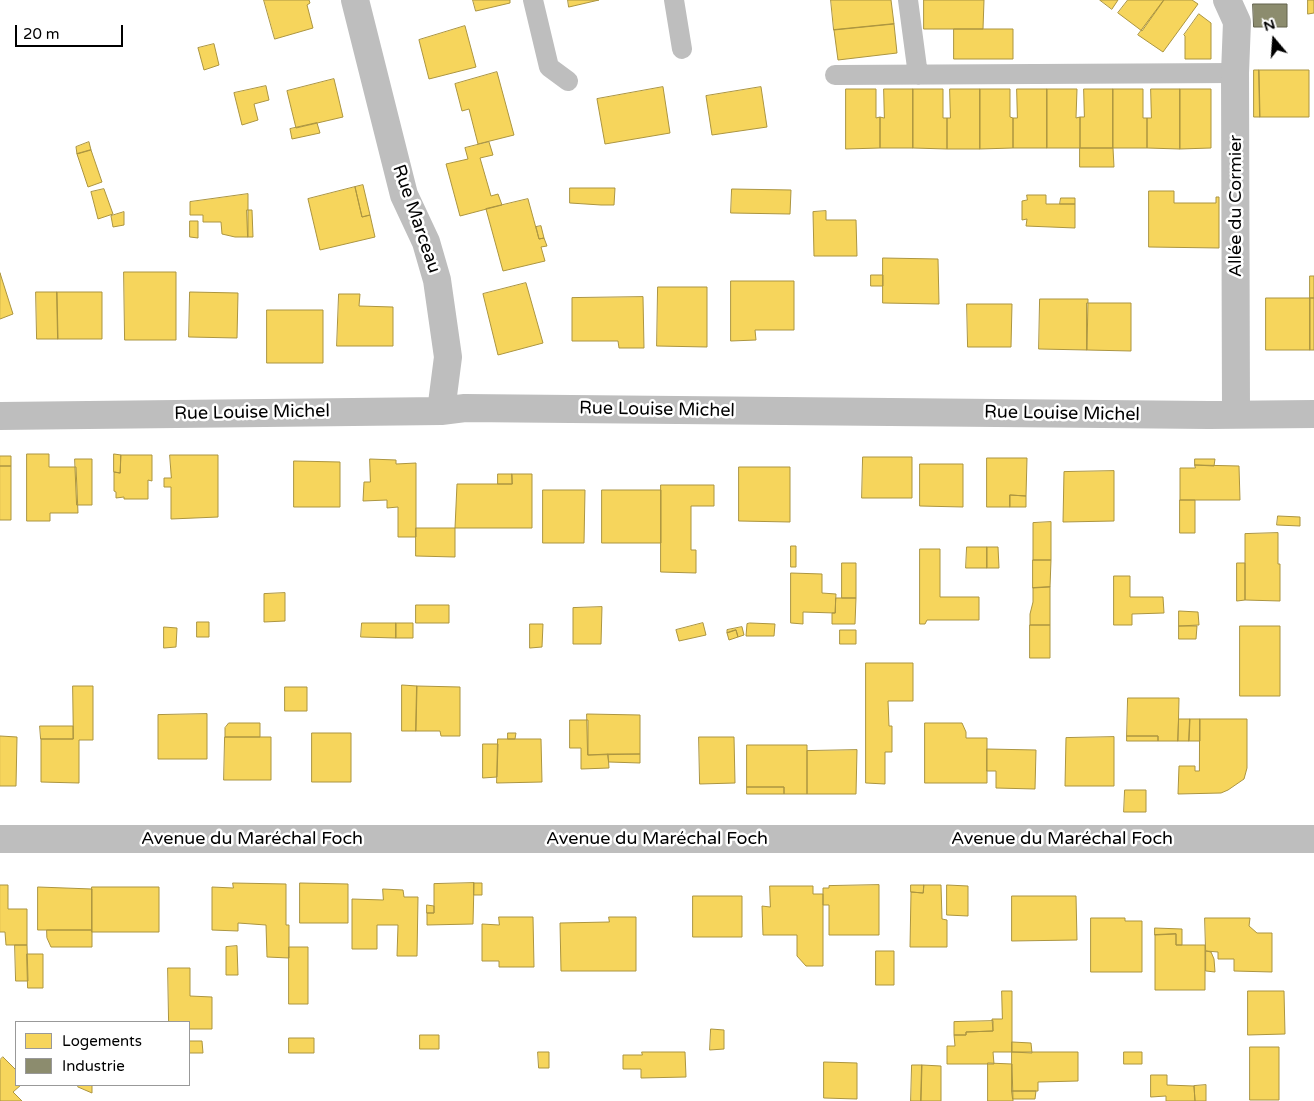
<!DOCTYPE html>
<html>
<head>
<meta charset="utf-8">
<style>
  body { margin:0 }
  #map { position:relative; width:1314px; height:1101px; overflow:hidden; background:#fff; font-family:"Varela Round",sans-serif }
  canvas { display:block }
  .legend { position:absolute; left:15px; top:1021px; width:175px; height:65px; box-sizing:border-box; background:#fff; border:1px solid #999; margin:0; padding:6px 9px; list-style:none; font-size:15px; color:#000 }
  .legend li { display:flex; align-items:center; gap:10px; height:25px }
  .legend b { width:25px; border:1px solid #999 }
  .north { position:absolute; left:1249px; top:15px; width:50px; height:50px; -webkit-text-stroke:4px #fff; paint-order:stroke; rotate:342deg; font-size:14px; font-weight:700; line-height:20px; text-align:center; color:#000 }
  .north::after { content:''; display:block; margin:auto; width:18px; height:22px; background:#000; clip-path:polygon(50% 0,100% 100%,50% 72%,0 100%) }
  .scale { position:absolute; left:15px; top:25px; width:108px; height:22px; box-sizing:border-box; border:2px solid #000; border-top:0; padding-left:6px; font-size:15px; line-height:18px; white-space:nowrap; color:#000; -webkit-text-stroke:4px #fff; paint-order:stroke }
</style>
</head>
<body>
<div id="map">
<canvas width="1314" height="1101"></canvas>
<ul class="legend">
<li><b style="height:14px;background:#f6d55c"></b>Logements</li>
<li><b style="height:14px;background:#8c8c6e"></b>Industrie</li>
</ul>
<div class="north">N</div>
<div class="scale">20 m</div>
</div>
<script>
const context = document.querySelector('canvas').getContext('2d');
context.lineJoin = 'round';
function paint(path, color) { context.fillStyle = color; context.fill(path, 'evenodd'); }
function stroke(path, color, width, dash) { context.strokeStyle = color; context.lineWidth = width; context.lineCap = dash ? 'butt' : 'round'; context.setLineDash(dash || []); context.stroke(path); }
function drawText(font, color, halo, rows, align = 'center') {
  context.font = font + ' "Varela Round",sans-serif'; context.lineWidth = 5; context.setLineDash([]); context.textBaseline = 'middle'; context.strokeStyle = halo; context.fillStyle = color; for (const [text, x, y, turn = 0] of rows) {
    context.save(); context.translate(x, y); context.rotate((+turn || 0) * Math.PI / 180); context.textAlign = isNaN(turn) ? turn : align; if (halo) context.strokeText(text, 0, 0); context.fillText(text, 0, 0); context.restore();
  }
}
const homes = new Path2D(`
  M264 0H309L310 3 307 5 313 28 275 39Z
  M473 0H510V3L476 11Z
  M568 0H599L569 7Z
  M831 0H891L894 24 834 30Z
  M924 0H984L983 29H924Z
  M1100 0H1118L1112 9Z
  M1128 0H1164L1142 31 1118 13Z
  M1164 0H1192L1198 4 1163 52 1138 35Z
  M1308 0H1314V13L1308 14Z
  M1199 14 1211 23V59H1185V36L1184 35Z
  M894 24 897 53 838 60 834 30Z
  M465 26 476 67 429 79 419 40Z
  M954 29H1013V59H954Z
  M214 44 219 65 204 70 198 48Z
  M1254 70H1259L1260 117H1254Z
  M1259 70H1309V117H1260Z
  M497 72 514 135 478 144 469 109 462 111 455 84Z
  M334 79 343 117 296 128 287 91Z
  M266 86 269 100 254 104 258 120 242 125 234 93Z
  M663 87 670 133 605 144 597 99Z
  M761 87 767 127 712 135 706 96Z
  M846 89H876V118L880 117V148L846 149Z
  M884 89H913V148H880V117L884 118Z
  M913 89H943V118H947V149L913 148Z
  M950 89H980V149H947V118H950Z
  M980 89H1010V117L1013 118V148L980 149Z
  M1017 89H1047V148H1013V118H1017Z
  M1047 89H1077L1076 118 1080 117V148H1047Z
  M1084 89H1113V148H1080V117H1084Z
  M1113 89H1143V118H1147V148H1113Z
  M1151 89H1180V149L1147 148V118H1151Z
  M1180 89H1211V148L1180 149Z
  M317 123 320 133 292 139 290 129Z
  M89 142 91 150 77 154 76 147Z
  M489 142 493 155 480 158 491 196 498 194 502 205 460 216 446 164 468 159 465 148Z
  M1080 148H1113L1114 167H1080Z
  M91 150 102 182 88 187 77 154Z
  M363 185 370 215 362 217 355 187Z
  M355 187 362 217 370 215 375 237 320 250 308 199Z
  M570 188H615L614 205H601L570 203Z
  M104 189 113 214 98 219 91 192Z
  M732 189 791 190 790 214 731 213Z
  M1149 191H1174V203H1216V197H1219V248L1149 247Z
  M248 194V237H235L222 234 221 222H203V215H190V202Z
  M1027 195H1046V204H1075V228L1026 226 1027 219 1022 220V201L1027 200Z
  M1061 198H1075V204H1060Z
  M528 199 539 239 544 238 547 246 541 247 545 261 503 271 486 209Z
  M247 210H252L253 237H248Z
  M826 211V220H856L857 256H814L813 212Z
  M124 212V225L113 227 111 216Z
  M190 221H198V238L190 237Z
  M541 226 544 238 539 239 536 227Z
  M883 258 938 259 939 304 883 303Z
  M124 272H176V340H125Z
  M0 273 13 314 0 319Z
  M871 275H883V286H871Z
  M1310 276H1314V298H1310Z
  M731 281H794V330H755L756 340 731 341Z
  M526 283 543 343 498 355 483 294Z
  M658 287H707V347L657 346Z
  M36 292H57L58 339H37Z
  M57 292H102V339H58Z
  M190 292 238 293 237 338 189 337Z
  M339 294H360L359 306 393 307V346H337Z
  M643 297 644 348H619L618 341H572V298Z
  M1266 298H1310V350H1266Z
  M1310 298H1314V350H1310Z
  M1040 299H1088L1087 350 1039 349Z
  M1087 303H1131V351L1087 350Z
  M967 304H1012L1011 347H968Z
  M267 310H323V363H267Z
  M27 454H49V467H76L78 513H50V521H27Z
  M114 454 121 455 120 473 114 472Z
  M121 455H152V481L148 480V499H124V497L116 498V492L114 491V472L120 473Z
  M170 455H218V517L171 519V487H164V478H171Z
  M0 456H11V466H0Z
  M863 457H912V498H862Z
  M987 458H1027L1026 496 1010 495V507H987Z
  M75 459H92V505H77Z
  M370 459 396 460V464L416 463V537H398V507L387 508V500L363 501 364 482H370Z
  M1195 459H1215L1214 466 1195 465Z
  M294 461 340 462V507H294Z
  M920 464H963V507L920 506Z
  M1195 465 1239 466 1240 500H1180V468H1195Z
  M0 466H11V520H0Z
  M739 467H790V522L739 521Z
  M1114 471V521L1063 522 1064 472Z
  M498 474H512V484H498Z
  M512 474H532V528H455L457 484H512Z
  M661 485H714V506H691V550H696V573L661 572Z
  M543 490H585L584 543H543Z
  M602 490H661V543H602Z
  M1010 495 1026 496V507H1010Z
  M1180 500H1195V533H1180Z
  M1278 516 1300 517V526L1277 525Z
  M1051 522V560H1033V523Z
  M416 528H455V557L416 556Z
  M1278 533V564H1280V601L1245 600V534Z
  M791 546H796V567H791Z
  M967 547H987V568H966Z
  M987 547H998L999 568H987Z
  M920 549H940V597H979V620H927L925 624H920Z
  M1033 560H1051L1050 587 1033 588Z
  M842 563H856V598H842Z
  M1237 563H1245V600L1237 601Z
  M791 573 822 574V593L836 594 835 613 803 612V624L791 623Z
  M1114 576H1130V597H1163L1164 613 1132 614V625H1114Z
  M1050 587V625H1030V614L1033 602V588Z
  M285 593V621L264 622V594Z
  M836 598H856L855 624H832V613H835Z
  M416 605H449V623H416Z
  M602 607 601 644H573V608Z
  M1179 611 1198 612 1199 625 1179 626Z
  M197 622H209V637H197Z
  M362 623H396V638L361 637Z
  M396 623H413V638H396Z
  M703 623 706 635 679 641 676 630Z
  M750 623 775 624 774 636H746L747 624Z
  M530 624H543L542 647 530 648Z
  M1030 625H1050V658H1030Z
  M1179 626H1197L1196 639H1179Z
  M1240 626H1280V696H1240Z
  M164 627 177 628 176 647 164 648Z
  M742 627 744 635 738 637 736 630 727 633V630Z
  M736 630 738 637 729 640 727 633Z
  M840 630H856V644H840Z
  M866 663H913V701H888L889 726H892V752H885V784L866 783Z
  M402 685 417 686 416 731H402Z
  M73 686H93V740H79V783L41 782V739H73Z
  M417 686 460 687V736H441L440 731H416Z
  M285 687H307V711H285Z
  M1128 698H1179L1178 741H1158V736H1127Z
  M207 714V759H158V715Z
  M587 714 640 715V754L588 755Z
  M1179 719H1190L1189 741H1178Z
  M1190 719H1200V741H1189Z
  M1200 719H1247V768L1244 779 1228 790 1221 793 1178 794 1179 766H1195V771H1199Z
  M570 720H588V755L608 754 609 768 581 769V748H570Z
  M229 723H260V737H225V728Z
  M925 723H962L966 732V738H987V783H925Z
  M40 726H73V739H41Z
  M312 733H351V782H312Z
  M508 733H516L515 739H508Z
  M0 736 17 737 16 786H0Z
  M1127 736H1158V741H1127Z
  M225 737H271V780H224Z
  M699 737H734L735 783 700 784Z
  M1114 737V786H1065L1066 738Z
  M498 739H541L542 782 497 783Z
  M483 744H498L497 777 483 778Z
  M747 745H807V794H784V787H747Z
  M987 749 1036 750 1035 789 996 788V771H987Z
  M857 750 856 794H807V751Z
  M608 754H640V763L609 762Z
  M747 787H784V794H747Z
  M1125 790H1146V812H1124Z
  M233 883 286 884V925H289V958L267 957 266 925 238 923V931L212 930V887L233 888Z
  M300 883 348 884V923H300Z
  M474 883H482V895H474Z
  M474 883 473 924 427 925V913H434V884Z
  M0 885H8V909H27V945H6L5 932H0Z
  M879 885V935H829V905H823V888H829V886Z
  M911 885H924L923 893 911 892Z
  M924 885H941L942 919 947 920V947H910L911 892 923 893Z
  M947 885 968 886V916L947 915Z
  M770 886H813V894H823V966H806L797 956V935H763L762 906 770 907Z
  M38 887 92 889V930H38Z
  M92 887H159V932H92Z
  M383 889 403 890 404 897H418L417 956H397L398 925H377V949H352V899L383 900Z
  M693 896H742V937H693Z
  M1012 896H1076L1077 940 1012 941Z
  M427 905 434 906V913H427Z
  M499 917H533L534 967H499V961H482V924L499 925Z
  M609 917H636V971H561L560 923 609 922Z
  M1091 918H1125V921H1142V972H1091Z
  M1205 918H1250L1249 926 1257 933H1272V972L1234 971V959H1218V952L1206 951Z
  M1155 928 1182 929V945H1176V934L1155 935Z
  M47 930H92V947H51L47 938Z
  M1176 934V945H1205V990H1155V935Z
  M15 945H27L28 981H16Z
  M237 946 238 975H226V947Z
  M289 947H308V1004H289Z
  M876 951H894V985H876Z
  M1206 951 1211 952 1214 959 1215 972 1206 971Z
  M27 954H43V988H28Z
  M168 968H190V996L212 997V1029H189V1022H169Z
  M1002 991H1012V1052H993L994 1064H947V1046H955L954 1035H966V1032L993 1031 992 1019H1002Z
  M1248 991H1284L1285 1034 1248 1035Z
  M993 1021V1031L966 1032V1035H954V1022Z
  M711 1029 724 1030V1049L710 1050Z
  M420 1035H439V1049H420Z
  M289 1038H314V1053H289Z
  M189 1041H202L203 1053H189Z
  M1012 1042 1031 1043 1032 1053 1012 1052Z
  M1250 1047H1279V1100H1250Z
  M538 1052H549V1068H539Z
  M642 1052H685L686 1077 641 1078V1069H623V1055H642Z
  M1012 1052H1078V1081L1038 1082V1091H1012Z
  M1124 1052H1142V1064H1124Z
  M3 1057 16 1070V1085H21L13 1092 22 1101H0V1060Z
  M824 1062 857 1063V1099L824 1098Z
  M988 1063 1012 1064 1013 1101H988Z
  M912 1065H922L921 1101H911Z
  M922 1065 941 1066V1101H921Z
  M1151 1075H1167V1085L1194 1086 1195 1101H1166V1096L1151 1097Z
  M79 1085H92V1093L78 1087Z
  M1206 1085V1101H1195L1194 1086Z
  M1012 1091H1036L1035 1099H1013Z`);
const industry = new Path2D(`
  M1253 4H1287V27H1254Z`);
const lane = new Path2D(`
  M533 0 549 67 568 81
  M674 0 682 49
  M908 0 918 75
  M835 75 1235 73`);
const street = new Path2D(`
  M355 0 404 195 426 242 437 280 448 357 441 411
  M1227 0 1237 22 1235 73 1236 414
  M0 416 441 411 465 408 1209 415 1314 414
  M0 839H1314`);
const streetNames = [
  ["Allée du Cormier",1236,206,-90],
  ["Rue Marceau",416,219,71],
  ["Rue Louise Michel",657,410,1],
  ["Rue Louise Michel",252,413,-1],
  ["Rue Louise Michel",1062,414,1],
  ["Avenue du Maréchal Foch",252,839],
  ["Avenue du Maréchal Foch",657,839],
  ["Avenue du Maréchal Foch",1062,839]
];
paint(homes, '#f6d55c');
stroke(homes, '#ac9540', 1);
paint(industry, '#8c8c6e');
stroke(industry, '#62624d', 1);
stroke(lane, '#bebebe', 20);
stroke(street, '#bebebe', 28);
drawText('18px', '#000', '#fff', streetNames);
</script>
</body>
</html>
